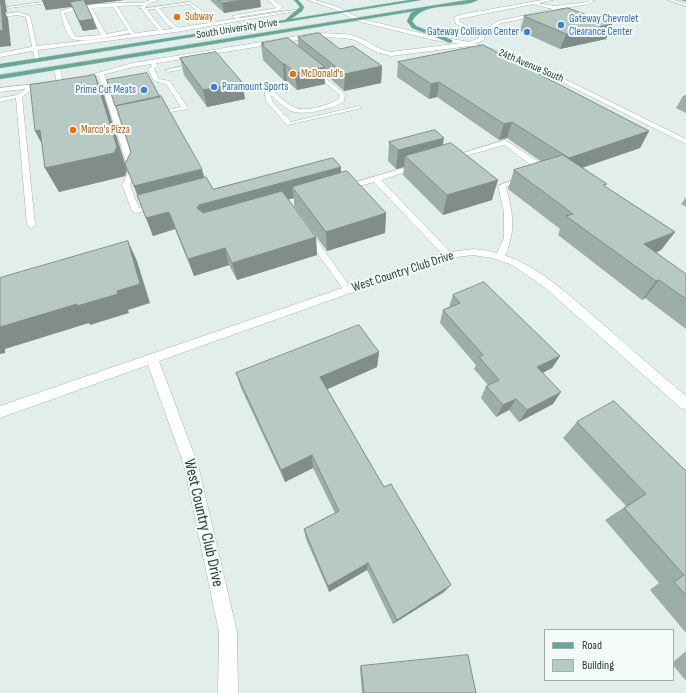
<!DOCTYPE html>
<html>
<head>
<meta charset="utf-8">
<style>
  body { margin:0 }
  #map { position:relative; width:686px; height:693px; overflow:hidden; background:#e2eee9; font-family:"Sofia Sans Condensed",sans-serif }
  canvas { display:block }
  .legend { position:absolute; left:544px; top:629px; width:130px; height:52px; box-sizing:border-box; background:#f3faf7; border:1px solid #9fb0ab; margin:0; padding:5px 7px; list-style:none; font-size:12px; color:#20413a }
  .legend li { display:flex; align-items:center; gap:8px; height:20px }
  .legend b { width:20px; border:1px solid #9fb0ab }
</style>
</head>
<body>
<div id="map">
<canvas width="686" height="693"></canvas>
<ul class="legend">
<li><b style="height:5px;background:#62a99a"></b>Road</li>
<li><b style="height:11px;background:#b7c9c3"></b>Building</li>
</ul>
</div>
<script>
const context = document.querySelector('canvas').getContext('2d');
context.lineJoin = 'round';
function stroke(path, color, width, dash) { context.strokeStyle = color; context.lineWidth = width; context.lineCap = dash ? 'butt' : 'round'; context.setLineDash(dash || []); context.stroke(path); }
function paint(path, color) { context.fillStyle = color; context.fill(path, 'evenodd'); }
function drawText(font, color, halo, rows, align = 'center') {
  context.font = font + ' "Sofia Sans Condensed",sans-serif'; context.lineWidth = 4; context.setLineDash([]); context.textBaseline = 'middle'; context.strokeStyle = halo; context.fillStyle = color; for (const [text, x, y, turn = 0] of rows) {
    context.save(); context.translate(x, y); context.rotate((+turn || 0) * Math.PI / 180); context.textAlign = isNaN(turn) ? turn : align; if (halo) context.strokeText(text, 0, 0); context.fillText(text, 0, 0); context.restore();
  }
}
const service = new Path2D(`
  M57 0H70L9 8 7 7Z
  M268 0H273L282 6 281 10 238 17 241 20 239 21 232 16 277 8Z
  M590 0 595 1 589 4 558 9 551 13 501 23 490 30 486 29 498 21 553 9 532 4V2L554 6 588 2Z
  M668 0H674L686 4V6Z
  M190 2 218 23V25H214L189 4 159 8 172 23 180 29 178 31 168 25 155 9 142 10 140 9Z
  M146 3 145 5 117 6 136 36 134 37 130 33C117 35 81 45 71 38 65 33 63 19 60 12 74 3 129 2 146 3ZM113 7 128 30 106 34 92 8ZM88 8 101 35 77 37 74 35 64 13Z
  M18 12 30 16 40 61 35 60 26 17 18 15 0 17V15Z
  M153 60 158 66 154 69 159 79 170 81 188 108 187 109 153 115V113L181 107 166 84 154 81 148 69 152 66 150 62Z
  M197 63 200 65 199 66 168 72 165 70Z
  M314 69 345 94 344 101C334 109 303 116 291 111 284 107 277 101 271 95L272 101 291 122 359 106 362 108 287 125 266 101 264 88 269 87C277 94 286 104 296 108 308 112 327 105 338 100L340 95 312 72V70Z
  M101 72 104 74 137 171 130 185 139 208 156 203 160 205 159 207 136 213 132 211 122 185 129 171 98 74Z
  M29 87 34 88 22 97 35 225 31 228 27 225 16 98 0 102V98L17 95Z
  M505 140 550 169V173H542L504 145 451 160 447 158Z
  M414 165H420L421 167 381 180 451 253 453 255 451 257H445L374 182 345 190 341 188 342 186Z
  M520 177H526L527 179 506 187C512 210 516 228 507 251 505 255 505 259 500 260L495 257 504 238V212L498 186Z
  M308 231 311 232 351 288 353 290 351 292H345L304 234Z`);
const minor = new Path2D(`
  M151 0H159L150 3 145 7 163 30 300 9 302 10 176 32 37 50 0 57V53L37 46 100 39 158 30 140 7 146 1Z
  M543 0H553L459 19 460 22 485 35 484 40 470 46 391 56 376 52 355 40 345 38 316 37 133 67 79 81 76 79 133 63 316 33C330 34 346 32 360 38 371 43 379 50 391 52L469 42 479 38V36L456 24 454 17 464 14Z
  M57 66 60 68 63 83 60 85 57 83 54 68Z
  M45 83 47 84V86L0 92V88Z
  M473 249C527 252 566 293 605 326 632 350 659 373 686 396V410L681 408 544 287 527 275 510 264 492 258 473 255 449 258 159 361 198 465 237 632 238 693H218L219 632 184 465 148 365 0 418V406L444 253Z`);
const tertiary = new Path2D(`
  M308 0H315L338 7 361 19 434 36 470 42 526 60 686 139V144L522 62 469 45 434 40 357 21 334 9Z`);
const primary = new Path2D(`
  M294 0H298L304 7 302 11 291 19 410 0H421L0 68V64L285 20 300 7Z
  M468 0H478C459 10 424 0 412 21L416 26 452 40 453 41 450 43 412 28 407 21 411 13 415 11 0 79V75Z`);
const wall = new Path2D(`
  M42 0H124L86 5 97 29 83 31 72 7 46 10Z
  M210 0H260L261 7 224 13Z
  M680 0H686V2Z
  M524 16 612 24 606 39 560 49 520 31Z
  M298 37 340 49 382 66 381 83 344 91 325 74V84L297 90 287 81H284L263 60 261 44H263L262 43 298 46Z
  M180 58 242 82 245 99 207 107 184 75Z
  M398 62 649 131 640 148 582 168 605 187 675 232 661 250 656 253 686 274V329L645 298 642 300 558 235 560 229 508 189 514 170 542 162 507 138 499 140 437 97 429 99 397 77Z
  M95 75 104 96 125 163 204 178 213 189 341 167V173L386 213 385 233 327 251 294 206V198L288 199 316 237 317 255 237 280 229 265 194 276 175 229 153 236 126 166 125 176 59 192 45 168 42 143 35 131Z
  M686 95V113L676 108 683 96Z
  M389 142 443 146 492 200 443 215 403 175 404 167 396 169 388 161Z
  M686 197V207L681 204Z
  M453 295 560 356 552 368 543 373 553 404 519 422 509 410 496 417 481 398 486 386 488 385 474 369 476 365 440 323 443 310 449 307Z
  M379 352 377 367 327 389 444 592 393 624 367 570 329 592 306 539 304 529 335 513 313 468 285 482 241 388 236 373Z
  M577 422 686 471V633L650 590 659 583 605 520 626 506 563 438Z
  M686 651V681L673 665V662Z
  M361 666 476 693H362L360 668Z`);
const shadedWall = new Path2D(`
  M0 0H5L6 7 7 12 5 13 8 18 11 46 0 47Z
  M42 0H124L46 10Z
  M244 0H260L261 7 224 13 222 3Z
  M93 19 97 29 83 31 79 21Z
  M612 24 606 39 560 49 566 34Z
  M283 64H285L287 81H284Z
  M382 66 381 83 344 91 345 74Z
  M325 67V84L297 90 295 73Z
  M95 75 104 96 127 171 125 176 59 192 45 168Z
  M242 82 245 99 207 107 203 90Z
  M439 82 437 97 429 99 431 84Z
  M512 122 507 138 499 140 504 124Z
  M40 130 48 155 35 131Z
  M649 131 640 148 561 175 569 158Z
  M444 138 441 156H405L404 167 396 169 398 150Z
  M341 167V184L292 187 294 198 205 223 197 208 199 205Z
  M202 169 207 188 142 206 134 186Z
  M498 180 492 200 443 215 447 195Z
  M169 212 175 229 153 236 146 218Z
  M386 213 385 233 327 251 326 232Z
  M675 232 661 250 631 263 644 244Z
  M316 237 317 255 237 280 232 263Z
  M128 241 137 261 150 303 128 310 129 313 90 325 89 323 5 349V353L0 354V327L117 291Z
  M225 248 229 265 194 276 188 259Z
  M659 280 645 298 642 300 656 281Z
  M379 352 377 367 321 392 320 377Z
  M560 356 552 368 529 379 537 367Z
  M561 392 553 404 519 422 527 410Z
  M516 399 509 410 496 417 503 405Z
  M312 455 313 468 285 482 281 470Z
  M368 563 367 570 329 592 328 586Z
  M451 585 444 592 393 624 397 620Z`);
const building = new Path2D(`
  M84 0 93 19 79 21 70 2Z
  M219 0H244L222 3Z
  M0 4H1L3 30 0 31Z
  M568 8 612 24 566 34 524 16Z
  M319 33 340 49 353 46 382 66 345 74 298 37Z
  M288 38 325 67 295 73 285 64H283L261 44H264L262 43Z
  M483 45 649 131 569 158 512 122 504 124 439 82 431 84 398 62Z
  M216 52 242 82 203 90 180 58Z
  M147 73 160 97 115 106 107 80Z
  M95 75 117 147 114 153 45 168 40 130 35 131 30 85Z
  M161 96 202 169 134 186 125 164 131 152 116 106Z
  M435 130 444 138 398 150 389 142Z
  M451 143 498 180 447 195 405 156Z
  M563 155 607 184 603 185 675 232 644 244 686 274V299L659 280 656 281 566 216 573 214 514 170Z
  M333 158 341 167 199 205 197 208 203 213 282 191 316 237 232 263 225 248 188 259 169 212 146 218 137 195 206 177 213 189Z
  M347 171 386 213 326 232 292 187Z
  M128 241 140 284 117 291 118 294 77 306V304L0 327V278Z
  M484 282 560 356 537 367 561 392 527 410 516 399 503 405 486 386 499 380 479 357 483 355 443 310 460 303 453 295Z
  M359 325 379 352 320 377 384 487 391 484 451 585 397 620 368 563 328 586 304 529 339 511 312 455 281 470 236 373Z
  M614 401 686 471V595L674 582 684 575 624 508 646 494 577 422Z
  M468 655 476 693H364L361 666Z`);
const markers = [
  [177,17,4,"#e8710a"],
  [561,25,4,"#3f7fe0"],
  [527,32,4,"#3f7fe0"],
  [293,74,4,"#e8710a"],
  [214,87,4,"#3f7fe0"],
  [144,90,4,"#3f7fe0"],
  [73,130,4,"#e8710a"]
];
const farFoodnames = [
  ["Subway",185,17],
  ["McDonald's",301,74],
  ["Marco's Pizza",81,130]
];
const farShopnames = [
  ["Gateway Chevrolet",569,19],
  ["Clearance Center",569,32],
  ["Gateway Collision Center",519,32,"right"],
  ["Paramount Sports",222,87],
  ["Prime Cut Meats",136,90,"right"]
];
const farStreetnames = [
  ["South University Drive",237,29,-9],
  ["24th Avenue South",531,66,23]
];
const streetNames = [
  ["West Country Club Drive",403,272,-18]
];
const nearStreetnames = [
  ["West Country Club Drive",203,523,77]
];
stroke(service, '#a4b7b1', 1);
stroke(minor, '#a4b7b1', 1);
stroke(tertiary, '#a4b7b1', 1);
stroke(primary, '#c1cac8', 1);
paint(service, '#fff');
paint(minor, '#fff');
paint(tertiary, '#fff');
paint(primary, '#62a99a');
paint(wall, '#9dada8');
paint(shadedWall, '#808d88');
paint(building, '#b7c9c3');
stroke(building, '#808d88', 1);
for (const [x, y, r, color] of markers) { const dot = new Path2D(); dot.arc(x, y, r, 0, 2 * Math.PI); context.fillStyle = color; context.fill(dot); stroke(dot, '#f3faf7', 1.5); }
drawText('11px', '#c56008', '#f3faf7', farFoodnames, 'left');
drawText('11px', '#366cbe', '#f3faf7', farShopnames, 'left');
drawText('11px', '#20413a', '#f3faf7', farStreetnames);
drawText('13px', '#20413a', '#f3faf7', streetNames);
drawText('16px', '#20413a', '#f3faf7', nearStreetnames);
</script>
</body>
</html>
